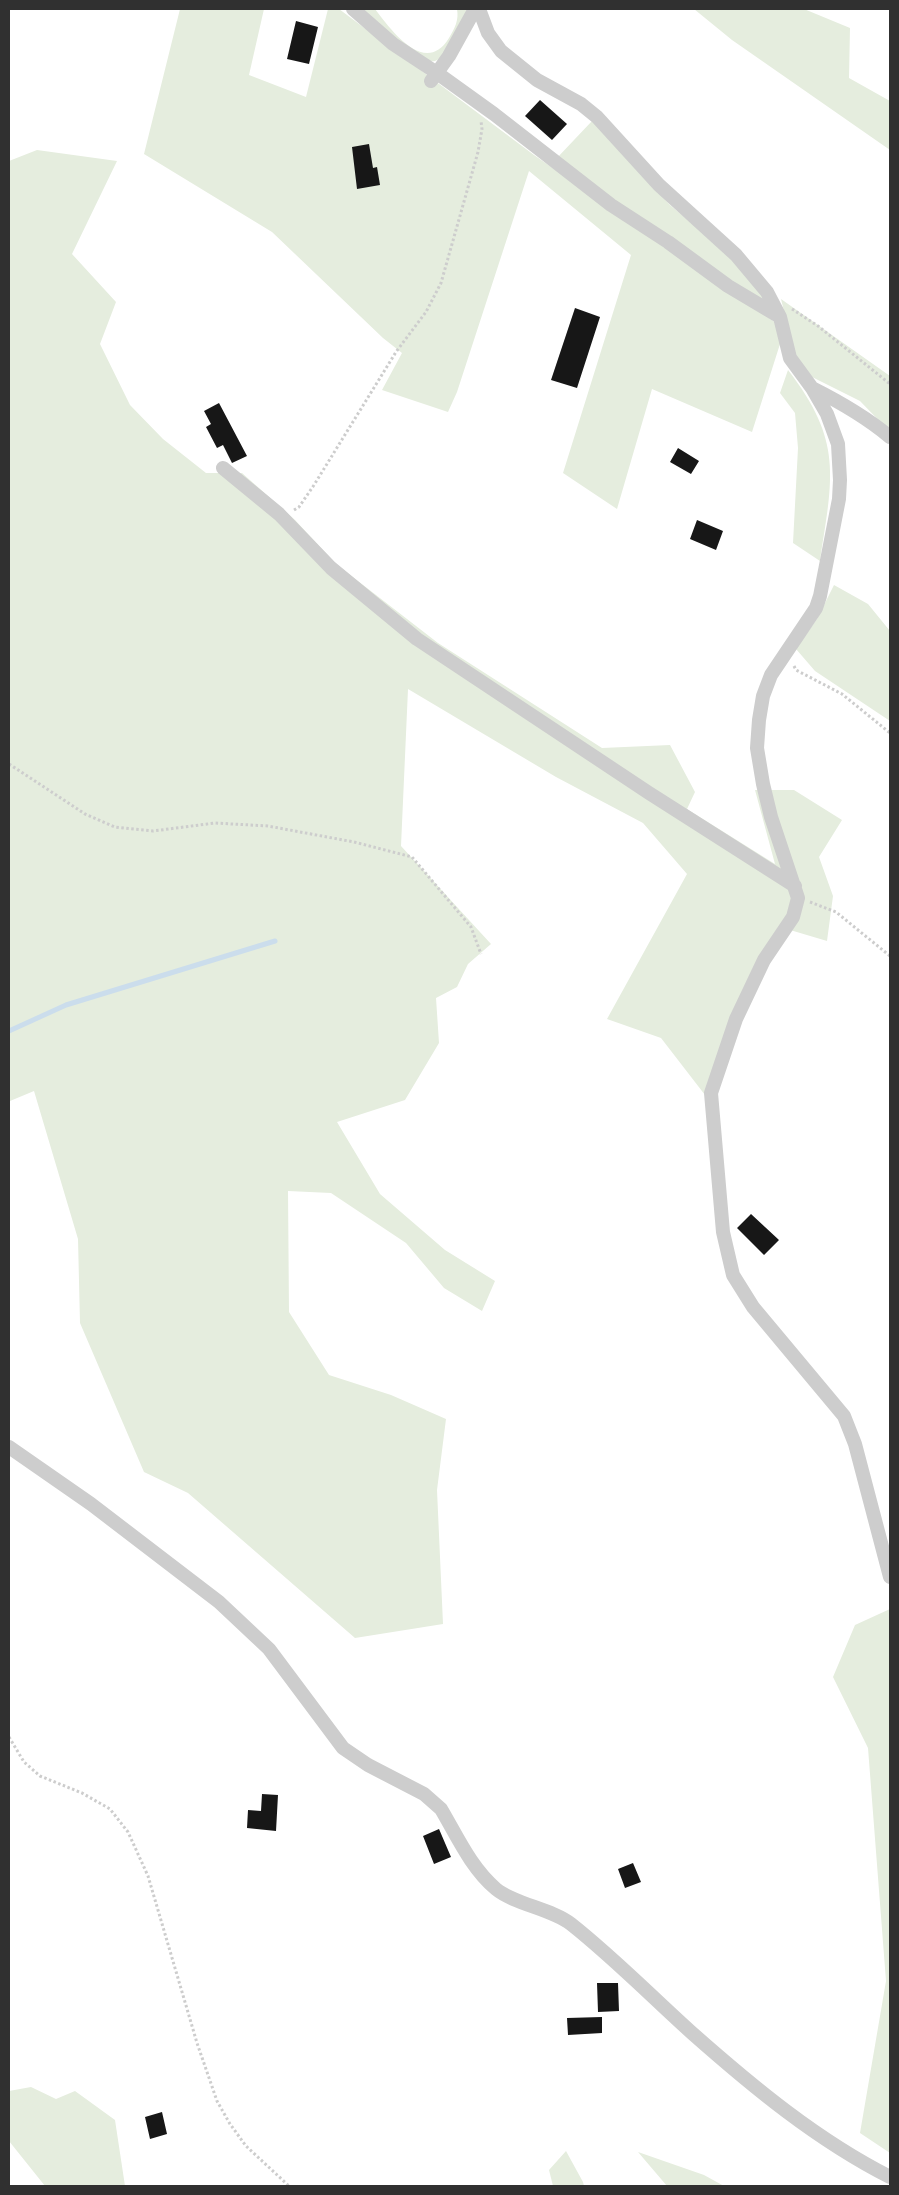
<!DOCTYPE html>
<html>
<head>
<meta charset="utf-8">
<style>
  body { margin:0 }
  #map { position:relative; width:899px; height:2195px; overflow:hidden; background:#fff; font-family:"Roboto Condensed",sans-serif }
  canvas { display:block }
  .frame { position:absolute; inset:0; border:10px solid #303030; pointer-events:none }
</style>
</head>
<body>
<div id="map">
<canvas width="899" height="2195"></canvas>
<div class="frame"></div>
</div>
<script>
const context = document.querySelector('canvas').getContext('2d');
context.lineJoin = 'round';
function paint(path, color) { context.fillStyle = color; context.fill(path, 'evenodd'); }
function stroke(path, color, width, dash) { context.strokeStyle = color; context.lineWidth = width; context.lineCap = dash ? 'butt' : 'round'; context.setLineDash(dash || []); context.stroke(path); }
const green = new Path2D(`
  M180 9H264L249 75 306 97 328 9H339L534 155 776 323 780 344 752 432 652 389 617 509 563 473 631 255 529 171 457 392 448 412 382 390 402 353 383 338 272 232 144 154Z
  M358 9H375C391 30 425 77 449 38 455 28 459 20 457 9H467C463 20 447 58 435 61 420 66 371 19 358 9Z
  M694 9H804L850 28 849 78 890 101V150L732 40Z
  M592 121 670 205 737 262 763 296 761 302 556 159Z
  M37 150 117 161 72 254 116 302 100 344 130 405 163 439 206 473H242L295 520 336 564 438 643 602 748 670 745 695 792 687 809 775 864 755 790H794L842 820 819 857 833 896 827 941 780 927 705 1095 661 1038 607 1019 687 874 643 823 556 777 408 689 401 846 491 944 468 964 457 987 436 998 439 1043 405 1100 337 1122 380 1194 445 1250 495 1281 482 1311 444 1288 406 1243 331 1193 288 1191 289 1312 329 1375 391 1395 446 1419 437 1490 443 1624 355 1638 188 1493 144 1472 80 1323 78 1239 34 1091 10 1101 9 1100V161Z
  M781 299 890 376V432L860 401 810 376 795 356Z
  M788 370C843 441 833 477 820 561L793 543 798 448 795 413 780 393Z
  M834 585 868 604 890 631V721L815 671 796 649 817 619Z
  M890 1609V2153L860 2133 886 1981 868 1748 833 1677 855 1625Z
  M31 2087 56 2099 75 2091 115 2120 125 2186H45L9 2141V2091Z
  M566 2151 583 2182 584 2186H553L549 2170Z
  M638 2152 704 2175 724 2186H667Z`);
const stream = new Path2D(`
  M9 1031 66 1005 275 941`);
const building = new Path2D(`
  M296 21 318 27 309 64 287 59Z
  M540 100 567 124 552 140 525 116Z
  M369 144 373 168 377 167 380 185 357 189 352 147Z
  M575 308 600 317 577 388 551 380Z
  M219 403 247 456 232 463 223 445 217 448 206 427 211 424 204 411Z
  M678 448 699 461 691 474 670 462Z
  M697 520 723 531 716 550 690 539Z
  M751 1214 779 1240 764 1255 737 1228Z
  M262 1794 278 1795 276 1831 247 1828 248 1810 261 1811Z
  M439 1829 451 1857 434 1864 423 1836Z
  M633 1863 641 1882 625 1888 618 1869Z
  M597 1983H618L619 2011 598 2012Z
  M602 2017V2033L568 2035 567 2018Z
  M162 2112 167 2134 150 2139 145 2117Z`);
const path = new Path2D(`
  M792 309 818 326 890 384
  M294 510 299 507 314 485 396 352 426 312 441 283 478 152 482 129 481 121
  M794 666 796 670 842 694 890 733
  M9 764 85 814 115 827 153 831 215 823 268 826 354 842 412 857 471 927 481 954
  M810 902 836 912 890 956
  M9 1737 24 1762 40 1776 82 1793 110 1809 128 1832 148 1876 197 2043 217 2101 230 2124 246 2146 289 2186`);
const minor = new Path2D(`
  M353 9 393 44 437 73 494 114 611 205 668 242 728 286 780 317
  M479 9 488 33 501 51 537 80 581 104 597 117 659 185 736 255 767 292 780 317 790 358 812 388 827 414 838 444 840 480 839 499 820 596 816 608 771 675 763 696 759 720 757 748 763 784 771 817 798 898 793 917 764 960 736 1019 711 1093 723 1232 733 1275 753 1307 844 1416 855 1444 890 1577
  M431 81 449 56 475 9
  M812 388C840 402 866 417 890 437
  M223 468 279 514 331 568 417 639 649 793 795 886
  M9 1447 91 1504 219 1602 269 1649 343 1748 368 1765 424 1794 441 1809C457 1836 471 1868 496 1889 514 1904 552 1909 571 1924 614 1958 652 1997 692 2033 753 2087 817 2140 890 2177`);
paint(green, '#e5edde');
stroke(stream, '#cbddec', 5);
paint(building, '#171717');
stroke(path, '#cdcdcd', 3, [2.5, 2.5]);
stroke(minor, '#cdcdcd', 14);
</script>
</body>
</html>
